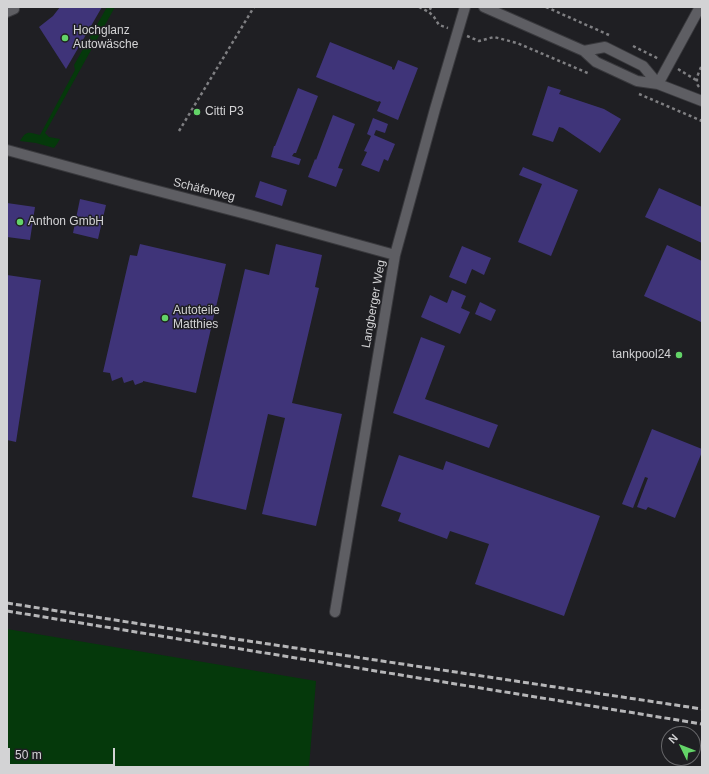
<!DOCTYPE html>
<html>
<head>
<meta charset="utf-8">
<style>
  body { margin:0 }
  #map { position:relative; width:709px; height:774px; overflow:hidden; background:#1f1f23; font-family:Arial,sans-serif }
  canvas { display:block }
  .frame { position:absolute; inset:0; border:8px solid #d3d3d5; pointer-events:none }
  .north { position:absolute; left:661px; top:726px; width:40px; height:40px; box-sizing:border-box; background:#1f1f23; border:1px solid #67676a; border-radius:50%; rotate:313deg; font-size:11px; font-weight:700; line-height:16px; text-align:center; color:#d3d3d5 }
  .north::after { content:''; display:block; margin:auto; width:14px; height:18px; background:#63d468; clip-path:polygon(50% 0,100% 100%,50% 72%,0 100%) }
  .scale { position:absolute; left:8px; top:748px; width:107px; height:18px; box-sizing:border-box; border:2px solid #d3d3d5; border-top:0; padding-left:5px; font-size:12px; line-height:14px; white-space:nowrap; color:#d3d3d5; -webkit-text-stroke:3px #1f1f23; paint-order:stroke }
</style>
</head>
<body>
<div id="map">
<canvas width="709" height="774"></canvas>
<div class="frame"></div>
<div class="north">N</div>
<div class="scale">50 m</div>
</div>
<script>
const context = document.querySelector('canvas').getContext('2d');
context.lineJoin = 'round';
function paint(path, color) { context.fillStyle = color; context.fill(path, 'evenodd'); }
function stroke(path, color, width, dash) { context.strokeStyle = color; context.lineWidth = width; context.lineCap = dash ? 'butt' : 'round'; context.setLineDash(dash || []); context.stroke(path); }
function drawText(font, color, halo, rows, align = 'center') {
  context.font = font + ' Arial,sans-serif'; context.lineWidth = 3; context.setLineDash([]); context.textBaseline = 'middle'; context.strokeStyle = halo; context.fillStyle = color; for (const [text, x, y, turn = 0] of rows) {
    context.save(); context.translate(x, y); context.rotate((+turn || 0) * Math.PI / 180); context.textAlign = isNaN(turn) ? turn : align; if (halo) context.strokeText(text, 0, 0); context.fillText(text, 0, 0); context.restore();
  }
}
const green = new Path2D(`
  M107 7H115L45 133 49 137 60 139 57 144 54 148 36 143 20 141C26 130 29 132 40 135L75 70 74 65Z
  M7 629 316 681 309 767H7Z`);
const building = new Path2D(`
  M60 7H102L66 69 39 27 53 16Z
  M330 42 392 67V69L394 70 398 60 418 68 398 120 377 111 381 102 379 101 378 102 316 77Z
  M548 86 561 90 559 94 604 109 621 119 600 153 563 128 559 127 553 142 532 135Z
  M298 88 318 96 296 153H294L292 156 301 159 299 165 271 157 274 146H275Z
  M333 115 355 124 338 168 343 169 336 187 308 177 315 159 316 160Z
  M373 118 388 124 385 133 376 130 374 135 395 144 388 161 384 159 379 172 361 165 367 152 364 151 371 136 367 134Z
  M523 167 578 190 551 256 518 242 542 184 519 175Z
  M260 181 287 190 282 206 255 197Z
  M659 188 702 207V243L645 217Z
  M80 199 106 205 98 239 73 233Z
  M7 203 35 207 30 240 7 237Z
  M140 244 226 264 196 393 143 381V382L135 385 133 380 124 383 122 377 112 381 110 373 103 372 130 255 137 256Z
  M276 244 322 255 315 287 319 288 292 403 342 414 316 526 262 514 285 418 268 414 246 510 192 497 245 269 269 275Z
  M667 245 702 261V320L701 322 644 296Z
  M462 246 491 258 484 275 472 269 466 284 449 277Z
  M7 275 41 280 16 442 7 440Z
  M452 290 466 296 461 308 470 312 460 334 421 317 430 295 447 303Z
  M480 302 496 310 491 321 475 314Z
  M421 337 445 346 425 399 498 425 489 448 393 413Z
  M652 429 702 449V452L675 518 648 507 646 510 637 507 648 478 645 477 633 508 622 504Z
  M399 455 443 470 446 461 600 516 564 616 475 584 489 544 450 531 447 539 398 521 401 513 381 506Z`);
const path = new Path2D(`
  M419 7 429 12
  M431 7 429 12 434 17 439 25 448 28
  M546 7 609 35
  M467 36 479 41 494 37 517 43 590 74
  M633 46 659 59
  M678 69 696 80
  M699 87C694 81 699 72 702 65
  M639 94 702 121
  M179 131 254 7`);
const minor = new Path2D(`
  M484 7 584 51 596 62 637 81 658 84 702 101
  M7 12 14 9V7
  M584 51 605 47 643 66 658 84
  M658 84 700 7
  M7 150 135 185 250 215 395 255
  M335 612 395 255 435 109 465 7`);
const rail = new Path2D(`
  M7 603 242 640 702 709
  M7 611 702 724`);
const markers = [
  [65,38,4,"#63d468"],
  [197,112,4,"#63d468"],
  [20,222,4,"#63d468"],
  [165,318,4,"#63d468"],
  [679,355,4,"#63d468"]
];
const poiNames = [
  ["Hochglanz",73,31],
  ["Autowäsche",73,45],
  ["Citti P3",205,112],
  ["Anthon GmbH",28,222],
  ["Autoteile",173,311],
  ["Matthies",173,325],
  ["tankpool24",671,355,"right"]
];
const streetNames = [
  ["Schäferweg",204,190,14],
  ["Langberger Weg",374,304,-80]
];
paint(green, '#05390b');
paint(building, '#3f3479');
stroke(minor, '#39393d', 12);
stroke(path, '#7f7f82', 2.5, [3, 3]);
stroke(minor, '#5e5e63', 10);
stroke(rail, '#b6b6b8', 3, [6, 3]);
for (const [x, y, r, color] of markers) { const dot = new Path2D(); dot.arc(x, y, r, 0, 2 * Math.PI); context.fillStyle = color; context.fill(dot); stroke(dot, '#1f1f23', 1.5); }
drawText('12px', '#d3d3d5', '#1f1f23', poiNames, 'left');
drawText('12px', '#d3d3d5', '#1f1f23', streetNames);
</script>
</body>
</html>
